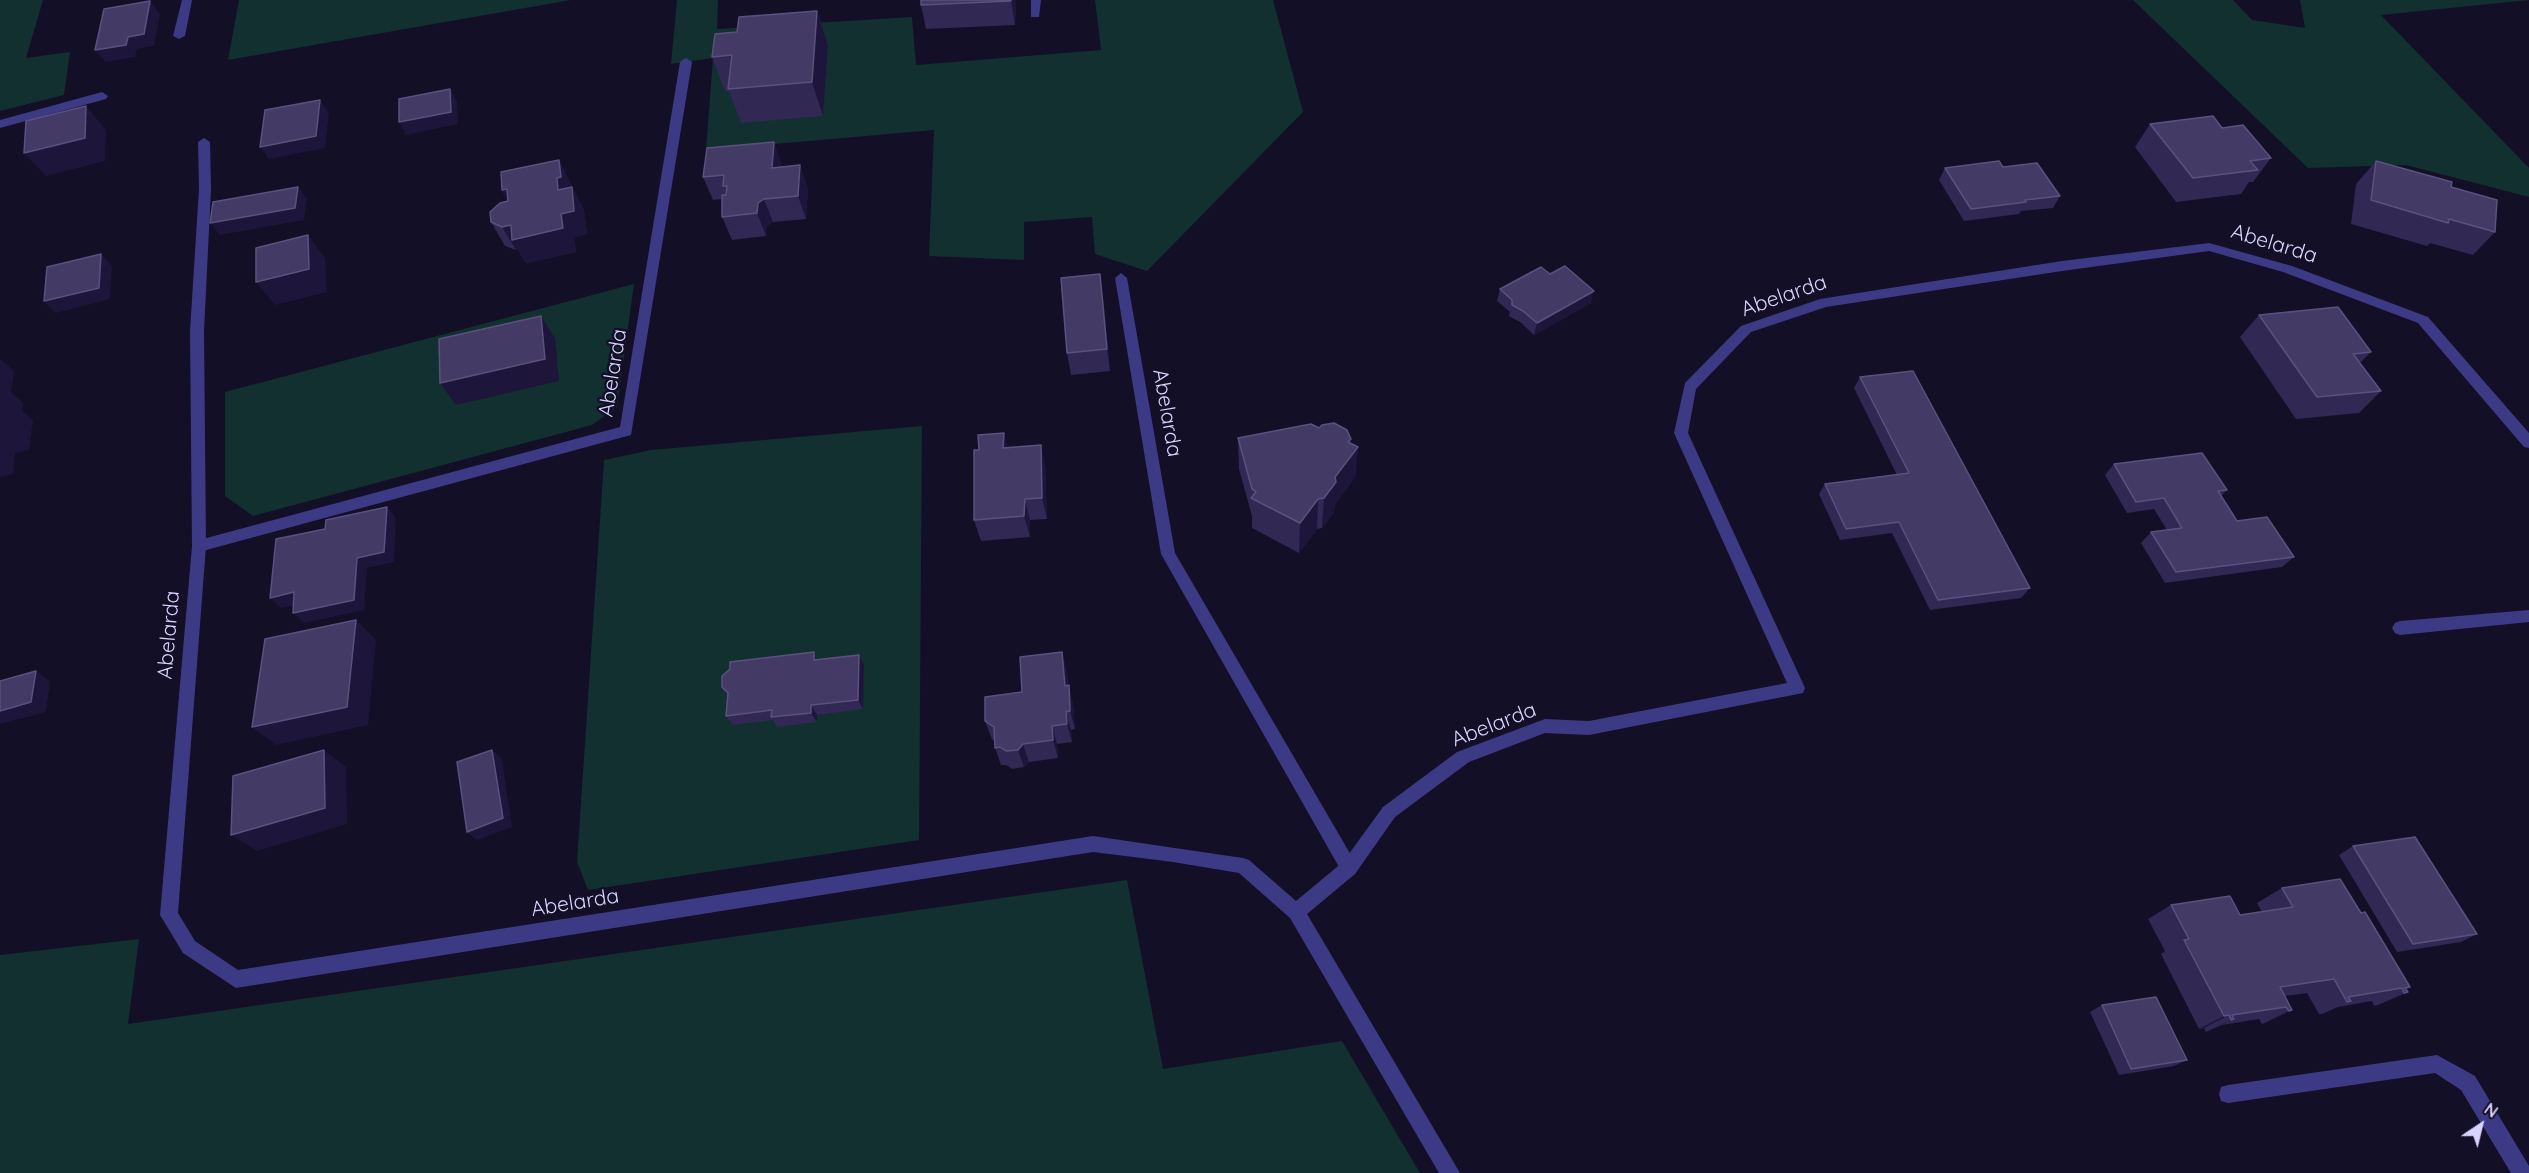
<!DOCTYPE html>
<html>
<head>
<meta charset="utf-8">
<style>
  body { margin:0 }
  #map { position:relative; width:2529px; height:1173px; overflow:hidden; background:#130f26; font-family:Quicksand,sans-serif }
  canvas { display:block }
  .north { position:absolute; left:2451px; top:1095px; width:60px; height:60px; -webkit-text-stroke:4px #130f26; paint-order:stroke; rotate:35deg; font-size:16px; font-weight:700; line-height:24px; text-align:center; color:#d9d4ff }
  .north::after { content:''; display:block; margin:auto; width:21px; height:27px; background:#d9d4ff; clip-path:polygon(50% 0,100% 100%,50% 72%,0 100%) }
</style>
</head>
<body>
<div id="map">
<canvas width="2529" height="1173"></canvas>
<div class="north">N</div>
</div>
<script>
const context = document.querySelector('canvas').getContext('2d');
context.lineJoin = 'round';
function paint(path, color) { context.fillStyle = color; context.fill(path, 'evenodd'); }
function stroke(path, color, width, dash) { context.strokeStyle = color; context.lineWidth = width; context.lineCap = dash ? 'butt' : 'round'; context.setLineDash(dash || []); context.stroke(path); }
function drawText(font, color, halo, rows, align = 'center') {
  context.font = font + ' Quicksand,sans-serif'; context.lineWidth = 5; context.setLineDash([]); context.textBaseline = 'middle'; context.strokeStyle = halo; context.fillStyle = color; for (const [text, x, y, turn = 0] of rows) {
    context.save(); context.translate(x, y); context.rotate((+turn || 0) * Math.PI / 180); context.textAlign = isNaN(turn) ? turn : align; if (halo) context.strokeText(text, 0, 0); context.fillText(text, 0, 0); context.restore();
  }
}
const green = new Path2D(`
  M0 0H43L26 58 70 52 64 95 0 111Z
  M239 0H571L228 60Z
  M677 0H718L717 29 912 17 916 65 1101 50 1095 0H1273L1303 112 1147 271 1095 254 1092 217 1024 222V260L929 256 934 130 706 150 713 58 671 64Z
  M2133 0H2233L2252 20 2305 28 2300 0H2529L2381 15 2529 168V197L2406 165 2308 168Z
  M634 284 617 407 592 425 253 516 225 496V392Z
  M922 426 919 840 588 890 577 862 604 460 651 450Z
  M1127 880 1163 1069 1342 1041 1420 1173H0V955L139 939 128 1024Z`);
const lane = new Path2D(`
  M182 0H192L185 36 179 39 173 36Z
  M1031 0H1041L1039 17H1031Z
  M686 58 692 62 631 435 199 552 194 550 192 546 194 542 199 540 620 427 680 62Z
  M102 92 108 96 106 99 0 128V120Z
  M1121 273 1127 278 1175 553 1355 862 1357 868 1355 874 1349 876 1343 874 1161 554 1115 278Z
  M2437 1055 2475 1076 2529 1166V1173H2511L2461 1090 2435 1073 2228 1103 2221 1101 2219 1094 2221 1087 2228 1085Z`);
const street = new Path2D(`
  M204 138 210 142 211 189 204 331 206 546 178 913 195 941 238 970 1093 836 1243 858 1249 860 1296 901 1343 862 1383 807 1457 752 1545 719 1589 721 1787 683 1674 433 1685 383 1741 326 1820 299 2062 261 2209 243 2292 266 2428 317 2529 433V448L2524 447 2418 323 2283 272 2209 251 2062 271 1826 307 1751 332 1696 389 1688 433 1805 688 1803 693 1589 735 1545 733 1469 762 1395 817 1355 874 1307 914 1460 1173H1439L1290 918 1239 873 1173 862 1093 852 236 988 183 953 160 915 192 546 190 331 199 189 198 142Z
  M2529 610V622L2400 635 2395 633 2392 628 2395 623 2400 621Z`);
const wall = new Path2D(`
  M921 0H1016L1015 25 926 29 921 5Z
  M817 11 828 45 823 116 741 123 729 91H725L712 57 737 32Z
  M2150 124 2222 128 2271 158 2253 182H2249L2241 194 2176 202 2135 147Z
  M559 160 584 211 587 234 574 237 576 252 526 263 518 250H516L505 246 491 222 508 201 502 190Z
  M2376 161 2451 187 2495 232 2473 255 2430 243 2427 246 2351 224 2356 184Z
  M782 166V167L808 189 806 219 773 222 767 226 766 236 732 240 722 217V199L713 200 703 177Z
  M2003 167 2060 196 2053 208 2021 211 2019 214 1964 221 1939 180 1945 168Z
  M1550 274 1591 303 1534 335 1520 322 1509 316 1510 312 1497 301 1500 289Z
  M1103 297 1110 371 1071 375 1067 353Z
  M2259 315 2371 352 2360 363 2381 391 2359 413 2296 419 2240 337Z
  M1860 377 2030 588 2021 598 1930 610 1892 533 1840 540 1819 494 1825 484 1897 475 1854 388Z
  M1238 438 1350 443 1358 447 1355 477 1335 504 1334 512 1322 528 1317 529 1299 553 1252 528V516L1239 469Z
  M1041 445 1045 467 1047 519 1030 520V537L981 541 974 520 1007 448Z
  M2114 464 2227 490 2221 496 2237 521 2294 557 2282 567 2165 583 2141 543 2151 532 2167 530 2154 509 2127 513 2105 475Z
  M1062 652 1067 671 1068 686 1073 704 1075 729 1071 730 1072 742 1057 744 1058 758 1029 762 1024 767 1012 769 1006 765H1001L995 748 994 741 992 739 985 721 1022 692Z
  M859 655 864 664 863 709 817 715V722L777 727 773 720 733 725 726 716 728 696 722 687 817 659Z
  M2353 846 2477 934 2461 942 2397 952 2339 855Z
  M2282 888 2361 913 2410 987 2406 989 2408 992 2378 1005 2374 1006 2372 1001 2338 1007 2322 1014H2319L2307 993 2284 996 2292 1010 2265 1023 2262 1024 2259 1019 2222 1025 2206 1032 2204 1028 2199 1029 2161 954 2165 951 2148 919 2171 905 2240 915 2262 912 2257 903Z
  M2102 1005 2187 1060 2174 1066 2119 1075 2090 1012Z`);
const shadedWall = new Path2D(`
  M1011 0H1016L1015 25Z
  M150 1 160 14 154 46 137 49 135 57 105 62 95 50 128 37Z
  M817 11 828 45 823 116 812 82Z
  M450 89 457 101 458 124 406 135 399 122Z
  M320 100 329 113 325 148 269 159 260 147Z
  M86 106 106 130 105 161 46 176 24 153Z
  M774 142 782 166 780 191 772 168Z
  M559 160 584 211 587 234 574 237 576 252 526 263 518 250H516L502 227 511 225 558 190 557 178Z
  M800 165 808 189 806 219 798 196Z
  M298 187 307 199 304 220 220 235 210 223Z
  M507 189 516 214 502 190Z
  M764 199 773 222 767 226 766 236 757 213 758 203Z
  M308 235 325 258 327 292 275 305 256 282Z
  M101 254 112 266 110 299 56 313 44 301Z
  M1100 274 1103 297 1110 371 1107 349Z
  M1594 291 1591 303 1534 335 1537 323Z
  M541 316 555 338 559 381 456 405 440 383Z
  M0 359 14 371 11 392 23 403 22 411 33 420 29 450 15 453 13 474 0 477Z
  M1004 433 1009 455 1003 448Z
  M1351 439 1349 458 1358 447 1355 477 1335 504 1334 512 1322 528 1324 498 1335 477 1348 442Z
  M1041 445 1045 467 1047 519 1042 498Z
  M1025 499 1030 520V537L1024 516Z
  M1318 499 1317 529 1299 553 1300 523Z
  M387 507 396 518 394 562 367 568 364 610 304 623 293 613 357 558Z
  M294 592 306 603 281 608 270 598Z
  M356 620 376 640 368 725 276 745 252 727Z
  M1062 652 1067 671 1069 704 1065 686Z
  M859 655 864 664 863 709 858 700Z
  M36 671 50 681 46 712 0 724V711Z
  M1069 685 1073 704 1075 729 1070 711Z
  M811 705 817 715V722L811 713Z
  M1066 712 1071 730 1072 742 1067 724Z
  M1052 726 1057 744 1058 758 1053 740Z
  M1023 744 1029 762 1024 767 1018 750Z
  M324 750 346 767 347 824 257 851 231 835Z
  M492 750 502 759 512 827 477 840 467 832Z
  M2292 1010 2265 1023 2262 1024 2289 1011Z
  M2229 1015 2204 1028 2199 1029 2224 1016Z
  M2234 1019 2209 1031 2206 1032 2231 1020Z`);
const building = new Path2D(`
  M921 0H1011V1L921 5Z
  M150 1 144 34 128 37 126 45 95 50 104 9Z
  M817 11 812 82 728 89 732 55 712 57 715 34 737 32 739 17Z
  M450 89 451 112 399 122V99Z
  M320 100 316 136 260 147 265 110Z
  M86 106 85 138 24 153 26 121Z
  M2213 116 2222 128 2243 125 2271 158 2250 161 2258 170 2193 178 2150 124Z
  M774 142 772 168 800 165 798 196 764 199 758 203 757 213 722 217V195H726L727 186H723L724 175 703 177 707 148Z
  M559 160 561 177 557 178 558 190 572 187 574 211 561 214 563 228 512 240 511 225 502 227 491 222 490 212 500 203 508 201 507 189 502 190 501 172Z
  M1999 161 2003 167 2037 163 2060 196 2025 200 2026 202 1971 209 1945 168Z
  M2376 161 2452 182 2451 187 2497 200 2495 232 2449 219 2448 223 2371 200Z
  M298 187 295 208 210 223 213 202Z
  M308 235 309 269 256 282V248Z
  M101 254 99 288 44 301 47 267Z
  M1565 266 1594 291 1537 323 1523 311 1512 305V300L1500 289 1541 267 1550 274Z
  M1100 274 1107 349 1067 353 1061 278Z
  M2338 307 2371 352 2353 354 2381 391 2317 397 2259 315Z
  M541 316 545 359 440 383 439 339Z
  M1913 371 2030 588 1938 600 1899 522 1846 529 1825 484 1909 473 1860 377Z
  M1334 423 1347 430 1351 439 1348 442 1358 447 1335 477 1336 482 1324 498 1318 499 1300 523 1251 498 1256 492 1252 489 1238 438 1311 424 1319 428 1322 425Z
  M1004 433 1003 448 1041 445 1042 498 1025 499 1024 516 974 520V450H979L978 435Z
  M2202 453 2227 490 2218 491 2237 521 2267 517 2294 557 2176 572 2151 532 2182 528 2164 498 2136 502 2114 464Z
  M387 507 384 552 357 558 354 600 293 613 294 592 270 598 276 539 325 529 326 520Z
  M356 620 347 707 252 727 265 639Z
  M814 652V660L859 655 858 700 811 705V713L771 717 772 710 726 716 728 693 722 687V676L730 669V662Z
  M1062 652 1065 686 1069 685 1070 711 1066 712 1067 724 1052 726 1053 740 1023 744 1018 750 1006 751 1000 747 995 748 994 727 985 721V697L1022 692 1020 657Z
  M36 671 31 702 0 711V681Z
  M324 750 325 808 231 835 233 776Z
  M492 750 503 818 467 832 457 762Z
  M2415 837 2477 934 2413 944 2353 846Z
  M2340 879 2361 913 2365 912 2410 987 2405 988 2408 992 2404 993 2402 988 2348 997 2351 1001 2347 1002 2334 979 2280 987 2292 1010 2289 1011 2286 1007 2232 1015 2234 1019 2231 1020 2229 1015 2224 1016 2184 940 2189 939 2171 905 2230 896 2240 915 2293 907 2282 888Z
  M2156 997 2187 1060 2131 1069 2102 1005Z`);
const streetNames = [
  ["Abelarda",2274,244,17],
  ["Abelarda",1784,296,-19],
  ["Abelarda",613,373,-81],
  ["Abelarda",1167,413,80],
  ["Abelarda",169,635,-85],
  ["Abelarda",1494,725,-21],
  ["Abelarda",575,903,-9]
];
paint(green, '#12302f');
paint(lane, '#3d3a85');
paint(street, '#3d3a85');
paint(wall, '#312854');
paint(shadedWall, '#1d163a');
paint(building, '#433a66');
stroke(building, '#5a527e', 1.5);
drawText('21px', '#d9d4ff', '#130f26', streetNames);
</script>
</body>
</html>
